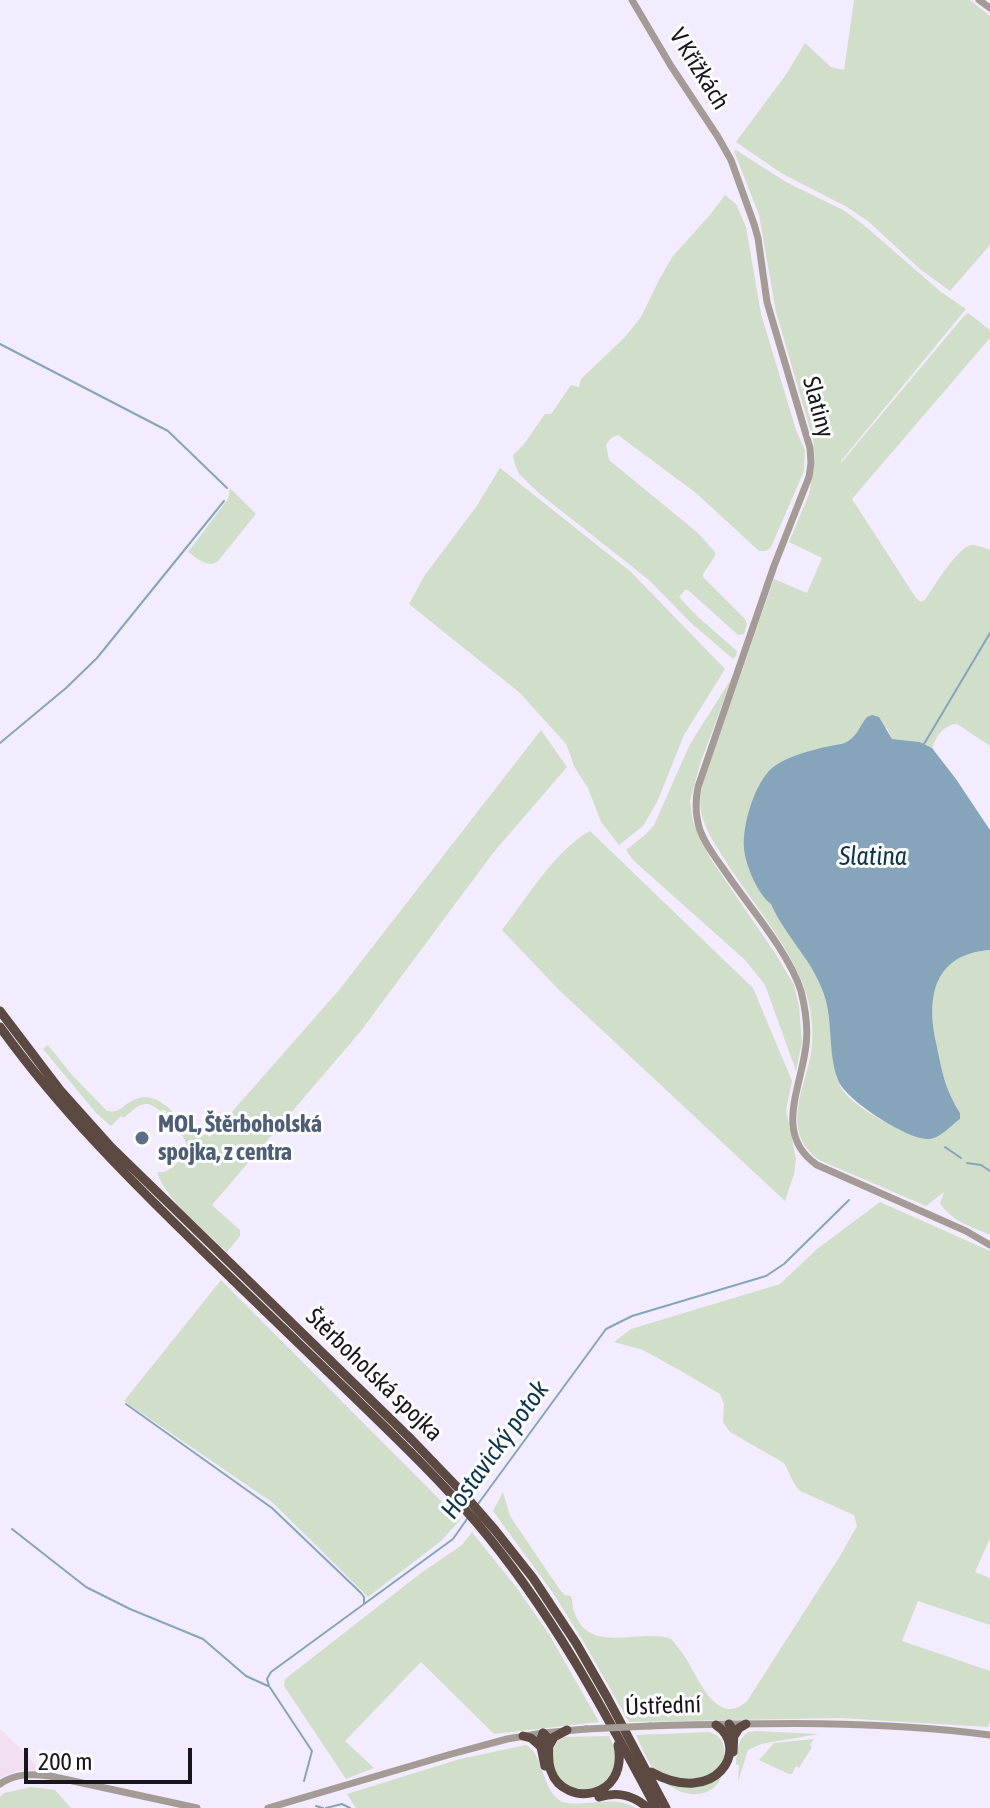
<!DOCTYPE html>
<html>
<head>
<meta charset="utf-8">
<style>
  body { margin:0 }
  #map { position:relative; width:990px; height:1808px; overflow:hidden; background:#f3ecfe; font-family:"Asap Condensed",sans-serif }
  canvas { display:block }
  .scale { position:absolute; left:24px; top:1748px; width:168px; height:36px; box-sizing:border-box; border:4px solid #18151d; border-top:0; padding-left:10px; font-size:24px; line-height:28px; white-space:nowrap; color:#18151d; -webkit-text-stroke:6px #fdfdfd; paint-order:stroke }
</style>
</head>
<body>
<div id="map">
<canvas width="990" height="1808"></canvas>
<div class="scale">200 m</div>
</div>
<script>
const context = document.querySelector('canvas').getContext('2d');
context.lineJoin = 'round';
function paint(path, color) { context.fillStyle = color; context.fill(path, 'evenodd'); }
function stroke(path, color, width, dash) { context.strokeStyle = color; context.lineWidth = width; context.lineCap = dash ? 'butt' : 'round'; context.setLineDash(dash || []); context.stroke(path); }
function drawText(font, color, halo, rows, align = 'center') {
  context.font = font + ' "Asap Condensed",sans-serif'; context.lineWidth = 6; context.setLineDash([]); context.textBaseline = 'middle'; context.strokeStyle = halo; context.fillStyle = color; for (const [text, x, y, turn = 0] of rows) {
    context.save(); context.translate(x, y); context.rotate((+turn || 0) * Math.PI / 180); context.textAlign = isNaN(turn) ? turn : align; if (halo) context.strokeText(text, 0, 0); context.fillText(text, 0, 0); context.restore();
  }
}
const commercial = new Path2D(`
  M0 1729 21 1749 41 1771 20 1770 0 1778Z`);
const green = new Path2D(`
  M854 0H970L990 16V245L950 291 920 269 869 222 847 207 781 173 736 142 787 73 805 43 831 67 844 70Z
  M736 150 786 182 845 211 865 226 941 292 966 309 841 461V463L963 317 968 313 990 330V338L852 499 916 598 921 602 925 600C933 588 957 548 971 545 977 545 985 548 990 550V746L957 724C944 724 936 737 932 748L920 742 892 739 887 728 863 722 859 732 845 743 832 745 773 767C759 783 751 802 747 822 746 832 743 843 744 852 748 875 760 889 772 906 783 921 792 938 802 953 809 965 818 977 823 991 833 1018 828 1072 844 1092 862 1113 898 1129 923 1139 939 1139 948 1128 960 1119V1113C944 1087 942 1071 936 1042 926 995 935 954 990 950V1235C972 1227 951 1221 940 1203L944 1192 926 1206 819 1160C780 1130 804 1092 811 1053 814 1033 812 1012 806 993 791 946 749 899 723 857 712 839 700 822 700 800 700 795 702 788 703 782L774 579 807 593 822 558 789 542 809 494 815 462 813 439 776 312 759 215 734 151Z
  M725 195 736 204 746 227 761 314 796 430 805 450 804 471 771 547 766 551H759L696 493 618 435 611 438 606 445 609 460 698 533 715 552V556L703 574V577L745 619 747 624 744 634 738 635 688 590H685L679 597 698 617 737 651 736 656 733 659 690 622 649 580 540 494 519 474 515 465 513 455 524 444 545 414H551L571 385 579 387 581 379 625 337 641 317 659 280 673 256 709 216Z
  M500 468 631 572 725 669 684 735 658 800 643 826 619 845 601 822 588 788 575 768 566 744 520 693 409 604 425 575 476 507Z
  M230 488 256 514 218 561C208 569 197 558 188 552L228 499Z
  M733 676 700 764 690 801 693 822 710 858 775 953 794 985 799 1006 802 1042 796 1071 765 985 745 960 633 860 626 850 646 834 654 825 690 744Z
  M541 730 567 767 493 853 360 1032 212 1205 240 1230V1236L227 1252C205 1230 167 1202 157 1172 165 1173 168 1171 175 1165 198 1145 181 1133 165 1116L166 1111 164 1110 160 1111C145 1097 137 1106 124 1118L121 1116 111 1126 97 1114 43 1049 48 1045 72 1075 107 1111C118 1113 121 1108 130 1102 158 1085 176 1118 194 1134L199 1136 206 1134 210 1137 339 990Z
  M590 831 753 988 792 1081 786 1110 796 1159 794 1174 785 1201 559 990 502 930C526 899 556 849 590 831Z
  M880 1202 990 1251V1538L975 1572 990 1578V1625L918 1601 902 1641 990 1671V1721L988 1727 840 1718 629 1722 583 1641 553 1593 493 1511 503 1492 510 1516 560 1590 565 1595 571 1596C573 1602 572 1609 575 1614 590 1655 641 1628 671 1639 677 1646 683 1653 687 1660 699 1680 718 1728 747 1701L840 1556 857 1526 854 1515 800 1491C792 1483 790 1473 784 1463L730 1432 723 1422 724 1404 720 1394 681 1371 643 1350 614 1342 631 1329 780 1284 817 1249Z
  M221 1280 460 1520 441 1541 368 1597 273 1503 124 1401Z
  M472 1532 516 1587 549 1634 599 1722 494 1734 421 1662 345 1741 374 1768 346 1779 284 1686 285 1679 421 1573 462 1545Z
  M709 1732C719 1735 723 1740 724 1749 731 1799 686 1808 657 1774 648 1763 642 1748 636 1735Z
  M748 1732 756 1731 819 1734 761 1744 748 1750 738 1782 739 1765 736 1764C737 1751 737 1740 748 1732Z
  M609 1736C623 1762 616 1772 597 1790L568 1788 555 1773 551 1751H553L557 1741 564 1737Z
  M814 1739 810 1745 812 1747 799 1768 796 1766 792 1774H789L759 1760 774 1743Z
  M526 1745C546 1757 540 1789 562 1802 587 1808 612 1794 636 1808H356L347 1794 460 1759Z
  M31 1787 55 1790 71 1808H0V1797L4 1793Z`);
const water = new Path2D(`
  M872 715 879 717 892 739 920 742 932 748 956 779 990 830V950C935 954 926 995 936 1042 942 1071 944 1087 960 1113V1119C950 1126 941 1138 929 1139 909 1141 844 1099 838 1080 827 1052 834 1018 822 989 810 958 784 934 771 904 758 895 745 864 744 849 742 826 754 784 772 768 787 756 812 750 830 746 836 744 843 745 848 741 858 735 860 725 867 717Z`);
const stream = new Path2D(`
  M0 344 168 431 227 488
  M0 743 66 688 97 658 224 501
  M924 744 990 633
  M945 1147 961 1158
  M967 1163 981 1165 990 1171
  M126 1404 272 1508 361 1593 364 1597V1604
  M478 1504 606 1329 632 1316 766 1276 784 1264 849 1200
  M12 1529 86 1587 130 1609 203 1639 246 1676 268 1686
  M304 1781 312 1751 269 1686 267 1679 271 1672 453 1539 467 1519
  M316 1806 323 1808
  M326 1808 342 1804 350 1808`);
const tertiary = new Path2D(`
  M632 0 671 66 718 137 731 160 754 224 758 238 767 302 810 448 811 463 809 477 774 566 698 787C695 802 695 815 700 830 706 847 719 862 729 877 752 910 789 953 801 991 806 1011 809 1032 805 1052 799 1092 775 1136 817 1165L966 1231 990 1245
  M979 0 990 8
  M650 1726C763 1723 877 1720 990 1735
  M0 1784C16 1773 31 1774 50 1776L197 1808
  M268 1808 448 1755 507 1739 543 1733 586 1729`);
const trunk = new Path2D(`
  M0 1011 60 1090 111 1147 411 1439 462 1492 495 1530 533 1578 576 1643 607 1697 666 1808
  M0 1027C59 1109 130 1180 202 1250 253 1299 304 1348 354 1397 396 1438 438 1478 476 1522 550 1609 603 1708 656 1808
  M729 1724 734 1731 733 1752
  M543 1733 549 1739C549 1749 547 1761 551 1771 564 1808 629 1800 618 1745
  M543 1733 540 1742 545 1766
  M523 1736 531 1738 540 1746
  M734 1736 739 1728 746 1724
  M549 1746 554 1737 567 1730
  M651 1772C716 1808 751 1748 716 1725
  M599 1797C618 1791 633 1795 648 1808`);
const tertiaryBridge = new Path2D(`
  M586 1729 650 1726`);
const markers = [
  [142,1138,8,"#5c6f8a"]
];
const streetNames = [
  ["V Křížkách",699,69,58],
  ["Slatiny",818,407,75],
  ["Štěrboholská spojka",374,1375,44],
  ["Ústřední",663,1706,-2]
];
const serviceNames = [
  ["MOL, Štěrboholská",158,1124],
  ["spojka, z centra",158,1152]
];
const waterNames = [
  ["Slatina",873,857],
  ["Hostavický potok",495,1450,-54]
];
paint(commercial, '#f1dff1');
paint(green, '#d1deca');
paint(water, '#87a5ba');
stroke(stream, '#87a5ba', 2);
stroke(tertiary, '#a59b96', 7);
stroke(trunk, '#5c4a42', 9);
stroke(tertiaryBridge, '#a59b96', 7);
for (const [x, y, r, color] of markers) { const dot = new Path2D(); dot.arc(x, y, r, 0, 2 * Math.PI); context.fillStyle = color; context.fill(dot); stroke(dot, '#fdfdfd', 3); }
drawText('24px', '#18151d', '#fdfdfd', streetNames);
drawText('bold 24px', '#4e5e75', '#fdfdfd', serviceNames, 'left');
drawText('italic 26px', '#0d364d', '#fdfdfd', waterNames);
</script>
</body>
</html>
